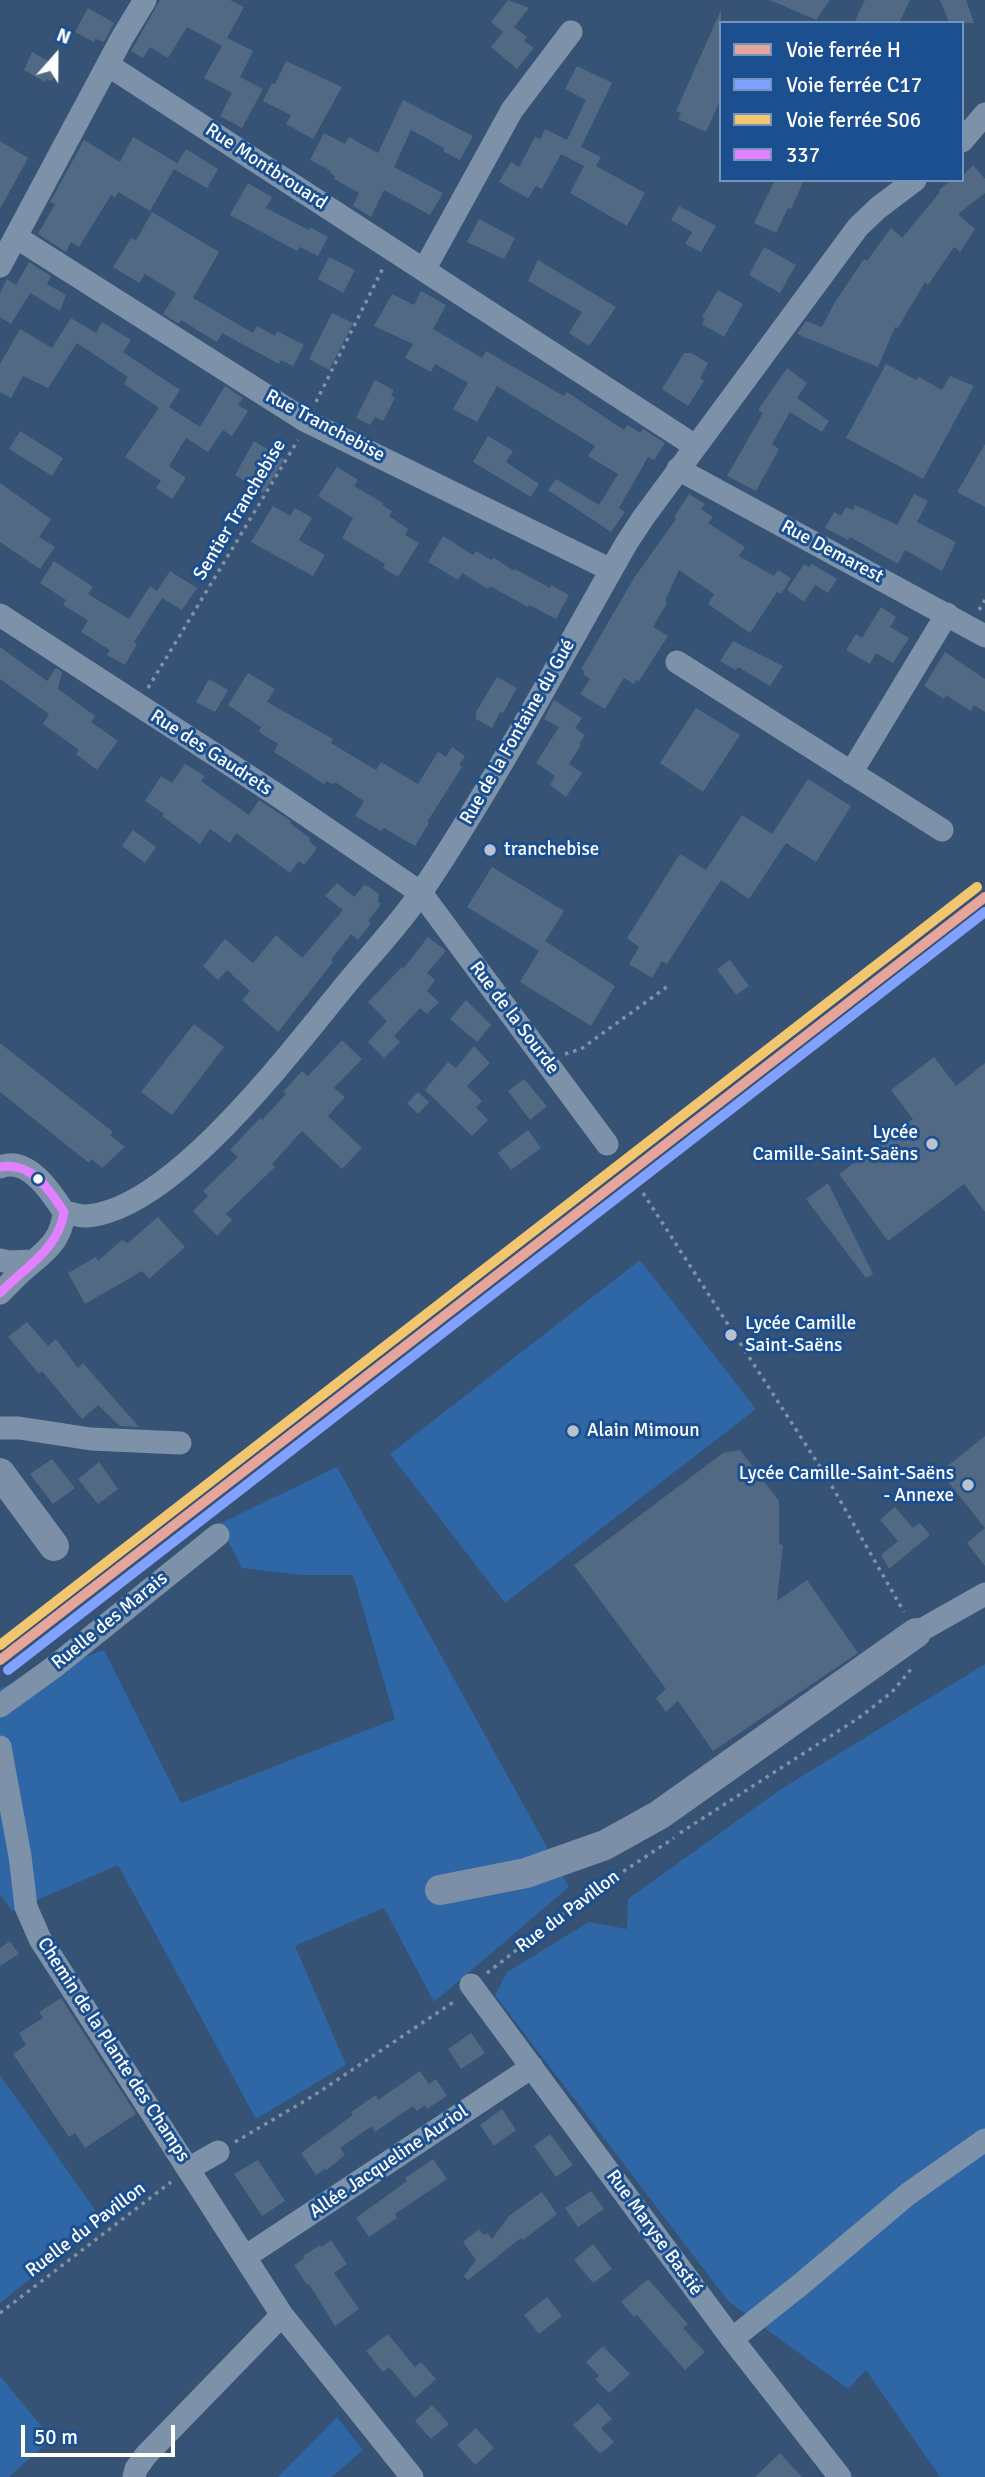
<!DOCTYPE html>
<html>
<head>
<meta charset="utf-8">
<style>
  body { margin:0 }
  #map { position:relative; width:985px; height:2477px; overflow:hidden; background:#365274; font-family:Signika,sans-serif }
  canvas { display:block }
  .legend { position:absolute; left:719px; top:21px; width:245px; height:161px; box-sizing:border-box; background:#1b4f8f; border:2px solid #7695bc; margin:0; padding:9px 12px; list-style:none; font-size:21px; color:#fff }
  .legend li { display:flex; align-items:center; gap:14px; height:35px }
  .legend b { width:35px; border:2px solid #7695bc }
  .north { position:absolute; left:21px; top:21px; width:70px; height:70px; -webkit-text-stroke:5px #1b4f8f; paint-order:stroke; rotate:21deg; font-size:19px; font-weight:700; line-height:28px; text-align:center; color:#fff }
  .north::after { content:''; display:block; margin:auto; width:24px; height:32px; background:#fff; clip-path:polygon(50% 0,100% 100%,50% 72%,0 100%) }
  .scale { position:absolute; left:21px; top:2425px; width:154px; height:32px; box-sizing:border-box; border:4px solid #fff; border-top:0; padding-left:9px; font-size:21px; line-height:24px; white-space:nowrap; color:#fff; -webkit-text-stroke:5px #1b4f8f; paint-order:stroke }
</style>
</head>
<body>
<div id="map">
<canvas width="985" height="2477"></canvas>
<ul class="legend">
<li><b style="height:9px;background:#e5a59a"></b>Voie ferrée H</li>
<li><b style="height:9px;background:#80a1ff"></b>Voie ferrée C17</li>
<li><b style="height:9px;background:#f2c66f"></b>Voie ferrée S06</li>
<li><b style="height:9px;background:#e280ff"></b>337</li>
</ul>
<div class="north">N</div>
<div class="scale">50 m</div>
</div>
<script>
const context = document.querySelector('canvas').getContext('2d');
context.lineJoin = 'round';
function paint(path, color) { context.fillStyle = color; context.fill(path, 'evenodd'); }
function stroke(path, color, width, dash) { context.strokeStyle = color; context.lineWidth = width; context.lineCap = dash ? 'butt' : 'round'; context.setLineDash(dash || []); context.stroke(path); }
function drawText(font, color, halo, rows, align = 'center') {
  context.font = font + ' Signika,sans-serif'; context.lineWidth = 6; context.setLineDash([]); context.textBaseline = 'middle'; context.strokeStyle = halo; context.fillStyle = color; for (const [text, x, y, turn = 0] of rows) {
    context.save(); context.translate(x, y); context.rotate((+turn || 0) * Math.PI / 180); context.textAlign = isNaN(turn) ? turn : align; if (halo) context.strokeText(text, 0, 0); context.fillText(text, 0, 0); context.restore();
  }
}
const green = new Path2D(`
  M640 1260 756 1409 505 1603 390 1454Z
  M337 1467 569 1887 434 2002 384 1908 295 1946 346 2065 256 2119 118 1865 12 1911 0 1894V1688L104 1650 181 1803 395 1719 353 1575H300L242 1568 219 1524Z
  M985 1664V2477H940L866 2370 848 2389 728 2301 495 1995 507 1972 589 1922 627 1929 628 1899 781 1789Z
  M0 2075 103 2221 0 2303Z
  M0 2376 52 2439 9 2477H0Z
  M337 2417 363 2450 332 2477H278Z`);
const building = new Path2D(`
  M160 0H230L244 7 227 38 253 51 240 77 263 89 242 128 220 116 232 93 204 78 222 46 187 27 168 58 150 47 143 58 131 51Z
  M508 0 529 8 514 27 527 37 524 41 534 48 517 69 491 47 503 32 491 22Z
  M770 0H830L816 20Z
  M865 0H910L899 23H854Z
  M940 0H966L974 23H949Z
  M88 8 114 23 104 42 96 39 94 42 75 32Z
  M721 10V99L706 132 678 119 681 113 676 111Z
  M32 52 59 67 52 81 47 79 45 82 24 70Z
  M286 61 342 87 313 139 286 124 291 115 263 101 272 83 275 84Z
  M577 66 612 83 581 147 601 157 596 166 645 193 627 226 570 193 584 166 561 154 542 189 536 186 528 198 499 182 511 162 519 167 535 137 540 139 545 129 567 140 586 100 565 89Z
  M403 100 473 136 460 160 443 151 444 148 411 130 394 167 443 193 430 215 384 190 371 217 353 206 359 193 334 179 335 176 330 173 331 171 310 160 324 133 345 144 349 137 378 153Z
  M133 137 177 163 176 166 186 149 218 169 207 188 174 169 150 211 118 192 115 198 111 195 79 247 71 242 66 252 38 234 55 204 50 202 84 140 120 162Z
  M0 141 28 158 0 209Z
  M973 165 985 179V193L958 214 975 229 960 252 954 247 928 285 925 282 898 328 895 327 878 367 797 334 806 321 822 327 835 302 864 259 867 261 891 228 902 238 940 192 939 190 951 180H962V177Z
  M775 180H804L791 209 788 208 776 233 754 223Z
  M248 183 272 197 266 208 309 230 310 227 328 237 318 256 300 247 297 251 230 215Z
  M679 206 716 226 701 252 685 244 692 232 671 220Z
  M152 212 219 252 193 298 253 333 257 326 275 336 277 331 304 345 293 366 281 360 279 364 222 333 217 342 181 320 179 324 163 314 176 293 145 274 139 283 113 267 131 238 136 240Z
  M479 219 515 238 504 259 467 242Z
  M764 247 796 265 780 293 749 275Z
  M329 257 355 270 343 293 318 279Z
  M538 260 616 307 589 346 569 333 582 312 528 281Z
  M29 262 51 276 47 284 66 295 60 311 30 293 11 324 0 317V293L7 279 16 285Z
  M718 290 743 304 724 337 702 324 705 319 702 317Z
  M421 291 446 305 433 329 482 358 486 351 564 396 567 392 624 430 627 425 641 433 643 429 665 443 654 460 648 457 619 508 625 512 611 532 548 490 556 479 599 505 618 474 588 456 595 446 497 386 477 422 453 409 468 383 435 364 431 372 405 358 413 344 374 326 392 294 414 305Z
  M332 313 353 323 329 370 309 359Z
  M71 318 96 333 102 322 131 340 123 352 180 390 169 407 200 427 225 386 243 398 238 405 248 411 232 436 223 430 208 452 186 438 169 466 186 478 172 499 156 488 161 481 125 457 159 408 124 384 128 377 77 343 48 388 23 376 11 398 0 392V364L20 329 52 348Z
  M684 353H691L708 363 700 378 704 381 688 406 662 389Z
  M886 364 916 380 919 377 942 390 950 376 974 386 923 479 846 438Z
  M787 368 807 383 797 398 829 421 822 432 790 412 772 444 779 449 756 491 727 476 763 413 758 410Z
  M375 380 394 390 391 395 395 398 383 421 375 417 370 425 356 418Z
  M20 431 63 458 52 476 9 449Z
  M488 436 513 451 506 462 539 484 531 497 473 462Z
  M254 441 284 459 264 493 235 475Z
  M985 444V507L957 492Z
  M337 467 358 480 354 486 383 503 382 505 392 511 389 516 408 529 405 535 419 543 398 577 383 568 385 564 342 538 353 518 318 496Z
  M0 483 51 519 39 537 55 547 40 569 0 542Z
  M689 494 705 504 701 509 713 517 708 523 745 547 739 556 774 576 778 570 791 578 781 594 777 592 750 633 708 604 714 594 679 570 665 601 667 603 653 627 668 636 639 681 636 680 634 684 624 678 605 709 580 694 590 679 583 674 585 671 581 669 634 578 676 519 674 517Z
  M914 494 928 501 917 522 956 542 942 571 905 550 898 564 850 537 848 540 825 528 834 512 841 516 846 507 853 510 855 505 897 525Z
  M273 506 290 516 295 508 312 518 299 540 325 555 313 576 251 542Z
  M443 536 473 555 476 551 491 560 494 558 514 571 515 569 550 588 551 585 569 595 556 619 529 605 528 607 490 586 488 589 462 573 458 580 428 562Z
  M54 561 93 587 88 594 129 619 150 586 157 591 170 571 197 588 182 610 162 598 134 642 137 644 125 665 107 655 110 650 81 632 88 620 63 605 66 600 40 583Z
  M804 564 809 567 812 564 837 579 828 593 815 585 804 602 787 590Z
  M881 607 896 617 890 627 909 638 893 663 876 653 870 664 846 650 856 634 862 638Z
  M733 641 783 666 770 686 738 667 736 670 720 661Z
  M0 647 47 681 56 668 62 672 58 689 95 716 91 722 118 741 97 770 76 754 79 750 43 724 49 714 0 679Z
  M945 652 985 679V712L974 705 971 711 946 695 944 699 924 686Z
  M248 673 275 689 267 702 333 739 331 743 376 770 381 762 418 784 438 752 446 757 452 747 465 756 459 765 462 767 427 822 429 823 415 846 384 828 381 831 355 816 364 801 335 782 333 784 327 781 324 784 274 752 278 744 259 732 261 727 228 705Z
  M497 677 517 688 503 713 500 712 492 728 476 719V712Z
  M209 679 228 690 215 712 196 702Z
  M554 700 582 718 575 728 585 735 579 744 581 745 569 764 582 773 566 797 550 785 555 776 536 763 559 727 544 719Z
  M696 708 740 735 703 792 660 763Z
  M185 764 205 776 201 781 249 815 259 800 291 821 290 823 310 838 309 841 317 848 304 865 299 861 290 873 236 833 230 843 210 829 200 844 162 816 164 814 145 801 161 776 172 783Z
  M808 779 851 806 816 862 786 843 749 899 721 880 667 964 662 961 652 978 629 964 639 947 627 938 680 854 706 870 742 815 772 834Z
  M133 830 156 847 145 863 122 846Z
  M492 867 564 911 539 951 467 907Z
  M337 883 354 897 364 885 368 886 379 894 378 902 381 904 368 921 371 923 358 940 351 934 331 960 333 962 278 1032 242 1000 250 991 227 970 218 980 203 966 225 939 253 963 276 935 302 958 343 910 325 896Z
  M428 937 446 951 427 973 435 980 427 991 439 1002 427 1014 420 1008 394 1036 400 1042 384 1058 368 1042 387 1021 368 1002 402 967 404 968Z
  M545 941 615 986 591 1026 520 982Z
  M730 960 749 986 736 995 717 969Z
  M466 1000 491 1025 477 1042 450 1019Z
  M194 1024 224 1047 172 1115 141 1092Z
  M342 1040 362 1059 334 1088 345 1097 328 1116 362 1148 342 1169 302 1131 272 1164 275 1167 226 1214 232 1220 217 1236 193 1211 208 1196 203 1191 238 1157 230 1150 260 1118 262 1120 286 1094 283 1092 302 1071 308 1076Z
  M0 1043 113 1132 110 1135 125 1147 102 1168 91 1159 89 1163 0 1092Z
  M474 1046 490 1063 467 1086 482 1101 476 1107 488 1120 472 1136 425 1090 448 1062 456 1068Z
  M934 1057 956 1086 985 1063V1212L964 1184 888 1241 839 1174 913 1119 891 1090Z
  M524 1079 547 1106 530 1120 508 1091Z
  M418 1092 429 1102 418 1114 407 1103Z
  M528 1130 541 1148 511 1170 498 1153Z
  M828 1183 873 1274 866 1278 806 1199Z
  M158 1217 185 1247 149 1279 142 1271 85 1304 68 1273 96 1257 98 1261 122 1240 128 1243Z
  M27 1322 48 1346 56 1339 78 1368 83 1363 139 1427 120 1426 98 1405 82 1419 42 1371 39 1374 8 1337Z
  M985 1436V1528L940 1472Z
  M740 1450 779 1501V1544L783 1545 777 1601 807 1580 858 1653 713 1751 678 1701 666 1712 656 1698 666 1689 574 1565 723 1453Z
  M52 1459 75 1488 53 1504 30 1474Z
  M99 1462 118 1489 98 1504 78 1479Z
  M895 1507 913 1528 920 1523 930 1535 889 1569 881 1555 898 1541 880 1520Z
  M985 1528V1566L967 1543Z
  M10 1941 19 1954 0 1966V1948Z
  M61 1998 136 2114 85 2148 75 2133 69 2137 13 2054 26 2045 19 2033 43 2018 39 2012Z
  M471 2033 485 2053 461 2069 448 2049Z
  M420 2071 429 2084 436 2079 447 2096 427 2109 425 2105 417 2111 413 2106 375 2132 372 2126 340 2148 345 2155 327 2170 325 2169 316 2175 301 2153 353 2115 351 2112 376 2095 378 2100Z
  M502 2109 516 2130 494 2146 480 2125Z
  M550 2134 573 2165 556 2177 534 2146Z
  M433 2159 447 2179 395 2214 397 2218 369 2237 356 2218 407 2181 405 2178Z
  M258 2160 285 2201 262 2216 234 2174Z
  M591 2191 604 2209 578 2227 565 2208Z
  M542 2192 557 2214 523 2240 521 2238 468 2280 464 2276 476 2260 463 2242 479 2229 484 2235 487 2233 492 2239 509 2216Z
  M331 2240 347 2264 334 2273 359 2309 335 2326 309 2284 307 2285 294 2265 305 2258 303 2256 320 2245 321 2247Z
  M593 2244 612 2269 593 2283 574 2260Z
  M648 2279 688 2324 683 2328 705 2352 685 2370 637 2315 634 2317 621 2302Z
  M547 2297 562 2316 539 2334 524 2315Z
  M388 2334 415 2367 421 2362 436 2379 415 2398 389 2367 383 2372 366 2351Z
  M603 2346 630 2374 609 2393 595 2379 599 2376 586 2362Z
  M598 2403 612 2419 601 2428 614 2442 600 2454 573 2425Z
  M432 2405 449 2424 431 2439 415 2421Z
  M476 2428 494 2448 475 2465 457 2445Z
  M780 2453 802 2477H755Z`);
const path = new Path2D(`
  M316 402 383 268
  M979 610 985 600
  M148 688 298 440
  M565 1054 581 1049 668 986
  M643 1193 826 1476 904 1612
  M680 1833 860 1717 892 1692 912 1668
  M487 1973 586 1896 674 1838
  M235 2142 313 2096 455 2001
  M0 2313 171 2182`);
const minor = new Path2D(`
  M108 65 695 446
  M962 141 985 114
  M16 237 306 421 611 570
  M0 266 122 38 145 0
  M424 270 512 110 571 32
  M678 469 985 636
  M0 615 277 795 421 893 607 1144
  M677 662 942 830
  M851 773 947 614
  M0 1167C28 1156 51 1192 64 1212 62 1236 51 1247 33 1262 21 1271 11 1282 0 1293
  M64 1212C71 1213 78 1216 85 1216 170 1212 287 1056 339 993 366 959 398 927 422 891 497 779 560 660 626 544L643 518 858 227 878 208 915 180
  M0 1260 8 1262 34 1261
  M0 1428H19L91 1439 180 1443
  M916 1633 985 1594
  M0 1706 54 1667 218 1535
  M0 1747 20 1856 26 1907 40 1939 282 2315 412 2477
  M471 1985 732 2339 840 2477
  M188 2169 218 2152
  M245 2257 532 2067
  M732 2339 800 2285 908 2194 985 2140
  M134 2477 136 2469 146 2455 282 2315`);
const major = new Path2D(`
  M0 1473 54 1546
  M440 1890 526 1873 605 1845 659 1815 916 1633`);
const bus1 = new Path2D(`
  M0 1167C31 1161 49 1189 64 1212 59 1249 24 1268 0 1293`);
const rail1 = new Path2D(`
  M0 1660 985 897`);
const rail2 = new Path2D(`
  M8 1670 985 912`);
const rail3 = new Path2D(`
  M0 1645 977 887`);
const markers = [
  [490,850,7,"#b9c2ce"],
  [932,1144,7,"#b9c2ce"],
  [38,1179,6,"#fff"],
  [731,1335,7,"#b9c2ce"],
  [573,1431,7,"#b9c2ce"],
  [968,1485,7,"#b9c2ce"]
];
const streetNames = [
  ["Rue Montbrouard",266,167,33],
  ["Rue Tranchebise",325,426,28],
  ["Sentier Tranchebise",240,510,-59],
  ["Rue Demarest",832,552,28],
  ["Rue de la Fontaine du Gué",518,732,-60],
  ["Rue des Gaudrets",211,753,33],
  ["Rue de la Sourde",514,1018,53],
  ["Ruelle des Marais",110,1621,-39],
  ["Rue du Pavillon",568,1912,-37],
  ["Chemin de la Plante des Champs",113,2050,57],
  ["Allée Jacqueline Auriol",389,2162,-34],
  ["Ruelle du Pavillon",86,2230,-37],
  ["Rue Maryse Bastié",654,2233,54]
];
const poiNames = [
  ["tranchebise",504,850],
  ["Lycée",918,1133,"right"],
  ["Camille-Saint-Saëns",918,1155,"right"],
  ["Lycée Camille",745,1324],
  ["Saint-Saëns",745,1346],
  ["Alain Mimoun",587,1431],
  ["Lycée Camille-Saint-Saëns",954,1474,"right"],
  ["- Annexe",954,1496,"right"]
];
paint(green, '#2f66a5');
paint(building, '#526984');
stroke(path, '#7d92a8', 3.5, [3.5, 5]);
stroke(minor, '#7d92a8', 23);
stroke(major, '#7d8ea7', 30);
stroke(bus1, '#e280ff', 9);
stroke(rail1, '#e5a59a', 10);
stroke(rail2, '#80a1ff', 10);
stroke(rail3, '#f2c66f', 10);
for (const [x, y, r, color] of markers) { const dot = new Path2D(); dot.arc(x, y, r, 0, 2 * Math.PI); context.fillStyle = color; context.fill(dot); stroke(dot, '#1b4f8f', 2.5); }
drawText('19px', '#fff', '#1b4f8f', streetNames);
drawText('19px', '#fff', '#1b4f8f', poiNames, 'left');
</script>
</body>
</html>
